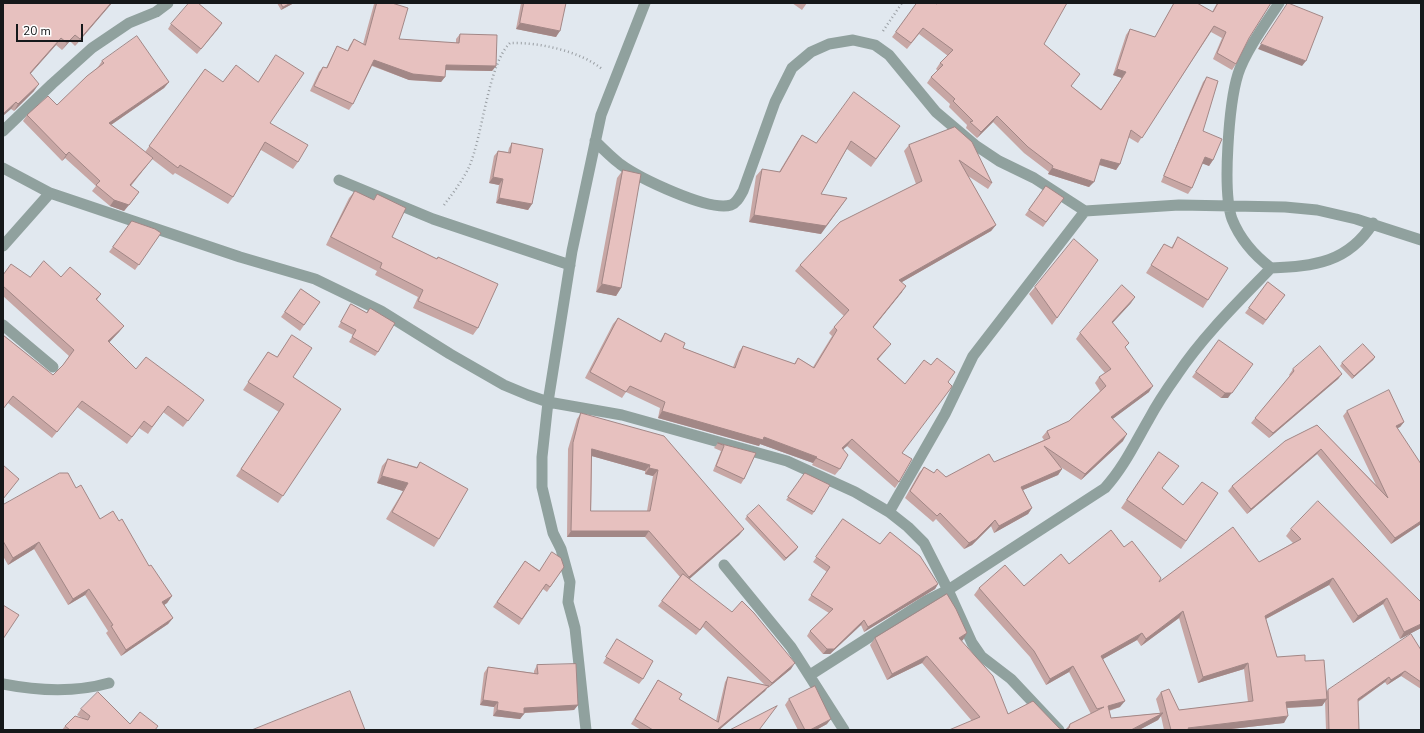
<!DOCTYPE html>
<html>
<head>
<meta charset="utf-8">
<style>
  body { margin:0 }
  #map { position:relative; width:1424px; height:733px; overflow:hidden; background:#e1e8ef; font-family:"Nunito Sans",sans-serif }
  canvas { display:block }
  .frame { position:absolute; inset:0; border:4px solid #15181a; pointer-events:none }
  .scale { position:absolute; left:16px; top:24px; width:67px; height:18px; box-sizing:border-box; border:2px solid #15181a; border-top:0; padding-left:5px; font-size:12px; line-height:14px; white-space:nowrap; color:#15181a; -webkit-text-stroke:3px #fff; paint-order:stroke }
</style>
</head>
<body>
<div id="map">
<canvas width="1424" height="733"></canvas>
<div class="frame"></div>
<div class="scale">20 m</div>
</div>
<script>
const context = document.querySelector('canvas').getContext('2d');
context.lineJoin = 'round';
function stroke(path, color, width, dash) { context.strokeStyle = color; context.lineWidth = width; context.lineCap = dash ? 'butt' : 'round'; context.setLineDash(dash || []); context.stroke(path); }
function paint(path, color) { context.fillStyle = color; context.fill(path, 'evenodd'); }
const path = new Path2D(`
  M883 31 902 3
  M444 205C453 193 463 180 469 167 483 135 488 64 510 43 538 42 580 51 602 69`);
const minor = new Path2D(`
  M1279 3C1266 23 1245 52 1238 74 1229 103 1222 191 1232 219 1240 239 1254 255 1271 268 1314 266 1348 263 1373 223
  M3 131 52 84 92 48 129 23 156 12 168 3
  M595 141C603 149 611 157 620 164 639 178 709 212 731 205 737 203 740 196 743 191L775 102 792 68 811 52 829 44 853 40 875 45 889 55 936 112 975 145 999 161 1034 178 1085 211 1179 205 1285 207 1317 210 1356 219 1421 240
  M3 168 50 193 240 257 315 279 381 311 450 354 504 385 528 395 548 402 622 415 787 461 855 492 889 512 908 527 924 543 948 590 972 643 981 656 1011 679 1059 730
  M339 180 433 219 570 265
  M3 246 50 193
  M3 325 53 367
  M889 512 945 414 973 356 1085 211
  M724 565 791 647 844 730
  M810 675 926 601 948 590 1105 488C1124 467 1135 443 1149 419 1157 404 1167 389 1177 375 1203 336 1238 302 1271 268
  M3 684C39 691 74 693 109 683
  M586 730 575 628 568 602 570 582 561 549 553 533 542 487V457L548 402 572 251 601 115 645 3`);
const wall = new Path2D(`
  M3 3H112L75 46 70 41 62 50 56 45 30 74 34 91 14 111 11 109Z
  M277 3H294L281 10Z
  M375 3H392L399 39 456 43V39L460 34 496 66 492 71 445 70V77L441 82 409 80 372 66 353 104 349 110 310 91 319 72 323 67 326 68 337 46 347 51 350 45 354 39 363 44 374 4Z
  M521 3H566L556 37 516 29Z
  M792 3H807L802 10Z
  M917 3 937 4 1044 44 1080 74 1071 86 1101 109 1122 78 1113 75 1126 35 1130 29 1155 37 1174 3H1197L1212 12 1217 3H1271L1249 38 1236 64 1232 70 1213 59 1222 38 1211 32 1138 143 1128 137 1120 164 1116 170 1099 165 1089 187 1048 174 1049 172 1024 153 993 122 977 138 966 128 967 125 949 107 950 104 927 83 931 77 938 71 936 69 940 63 948 56 919 34 907 49 892 37Z
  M222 23 197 54 168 29 171 24Z
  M102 61 169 82 164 88 111 125 145 152 205 69 270 123 298 162 293 169 261 150 233 197 228 204 175 173 173 175 152 159 131 186 135 198 124 211 110 206 92 191 96 186 65 158 62 161 23 121 27 115 57 105 98 67Z
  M1207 77 1203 131 1213 160 1209 166 1203 163 1192 188 1188 194 1161 182 1203 82Z
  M900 126 871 167 847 149 821 194V234L749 222 756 176 762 169 779 172 797 142 802 135 816 143Z
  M955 127 992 183 988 189 968 176 996 225 991 231 902 282V292L873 328 886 350 878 359 905 384 948 382 902 453 899 482 895 488 847 446 843 449 840 469 835 475 812 465 813 463 760 444 759 446 658 418 660 408 626 392 622 398 585 378 613 324 618 318 660 341 665 333 683 348 733 367 739 352 743 346 794 364 798 358 813 367 832 336 829 333 834 327 844 316 795 271 800 265 916 184 904 151 909 145Z
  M512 143 532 204 528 210 496 203 499 185 489 183 494 156 498 151 508 152 509 148Z
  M623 170 621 288 616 296 596 292 617 178Z
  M1046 186 1064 198 1043 227 1025 215Z
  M355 191 373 200 377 194 392 237 437 259 438 257 478 328 473 335 413 308 418 297 375 275 377 271 326 245 349 198Z
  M132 221 161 233 135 270 109 252Z
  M1178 237 1208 300 1203 308 1146 273 1164 244 1171 248Z
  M1098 260 1052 325 1029 294 1035 287Z
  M3 275 30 277H61L101 294 97 300 124 326 119 332 109 342 136 369 204 400 183 427 163 412 148 434 139 428 127 444 77 407 52 438 8 403 3 335 53 375 63 365 69 356 3 296Z
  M1268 282 1285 295 1263 325 1245 313Z
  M301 289 320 302 300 331 281 317Z
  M1131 303 1112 323 1149 392 1112 419 1123 441 1081 480 1059 466 1062 469 1058 475 1023 490 1032 508 1028 514 994 533 991 526 972 545 964 549 936 519 933 522 905 498 919 473 924 467 934 473 946 477 994 462 1044 440 1042 437 1047 431 1069 421 1100 391 1095 383 1099 377 1105 373 1076 339 1080 333Z
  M351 304 366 313 370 308 378 352 375 356 349 342 353 335 338 327Z
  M292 335 293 377 341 409 278 503 236 476 279 412 243 390 268 352 277 357Z
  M1219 340 1228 398H1221L1192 377Z
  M1375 357 1373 360 1352 379 1340 366 1342 363Z
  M1293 369 1342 374 1338 379 1269 438 1251 423 1290 376 1289 375Z
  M1347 411 1404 422 1400 427 1397 428 1421 524 1391 544 1317 454 1247 514 1228 491 1232 486 1317 425 1376 485 1343 416Z
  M581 413 744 529 739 535 689 579 791 669 768 688V687L765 691 719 730H641L631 724 658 680 679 699 716 721 725 682 728 677 765 685 703 627 696 635 658 606 680 577 645 537H567L568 449 577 419ZM592 456 645 471V474L653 476 647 511H591Z
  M718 443 756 453 744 479 741 484 713 471 721 451 714 448Z
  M1159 452 1162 488 1183 505 1218 493 1181 549 1121 508Z
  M388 459 417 467 420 462 439 539 434 547 386 519 403 491 377 483 382 466Z
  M805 473 814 512 812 515 786 500Z
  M76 488 100 519 149 566 172 596 167 603 164 605 173 618 168 624 121 656 106 633 108 631 85 595 68 605 34 549 8 565 3 556V505Z
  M747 516 798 547 796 550 784 561 745 519Z
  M843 519 938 584 935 589 864 632 861 625 830 654H823L807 636 810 631 829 613 808 600 827 572 813 562Z
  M1291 529 1421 602V628L1400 639 1383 604 1353 623 1329 585 1266 619 1277 657 1305 661 1326 693 1328 690 1421 650V689L1401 676 1387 685 1385 682 1358 702 1359 730H1326L1325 701 1322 706 1287 708 1284 723 1222 730H1164L1161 716 1158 720 1139 730H1065L1066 729 1070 724 1091 714 1069 672 1046 685 1030 657 974 595 979 588 1024 586 1069 564 1124 547 1159 582 1259 562 1293 543 1286 536ZM1179 618 1198 683 1244 669 1248 702 1179 710 1161 692 1156 699 1160 713 1111 718 1109 711 1120 707 1103 659 1137 640 1141 646Z
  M525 561 539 570 564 567 547 592 543 589 519 625 493 607Z
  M875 638 963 640 961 641 1008 714 1059 728 972 721 922 663 887 680 870 645Z
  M617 639 643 679 639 684 603 663Z
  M537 665 578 705 574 710 524 713 520 719 493 716 494 707 480 705 484 673 488 667 534 673V671Z
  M789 699 827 724 816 730H798L785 705Z
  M81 709 130 724 155 730H62L65 726 82 718 77 715Z`);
const shadedWall = new Path2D(`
  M111 3H112L75 46 80 39Z
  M291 3H294L281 10 283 7Z
  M222 23 218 29 197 54 201 49Z
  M520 23 560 31 556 37 516 29Z
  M75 35 70 41 62 50 67 43Z
  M61 38 56 45 25 80 30 73Z
  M1261 44 1306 61 1302 66 1258 49Z
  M374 60 445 77 441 82 409 80 371 65Z
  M446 65 496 66 492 71 442 70Z
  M1117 69 1126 72 1122 78 1113 75Z
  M169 82 164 88 105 129 109 123Z
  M39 84 34 91 14 111 18 104Z
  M16 102 11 109 3 116V114Z
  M997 116 993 122 977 138 981 132Z
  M69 152 65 158 62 161 66 155Z
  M1205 157 1213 160 1209 166 1201 163Z
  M153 158 148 164 126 191 130 185Z
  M1101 159 1120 164 1116 170 1097 164Z
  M1052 168 1094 182 1089 187 1048 174Z
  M493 177 503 179 499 185 489 183Z
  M139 192 124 211 110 206 114 200Z
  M499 198 532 204 528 210 496 203Z
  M847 198 821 234 749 222 754 215Z
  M996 225 991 231 895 286 899 280Z
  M602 284 621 288 616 296 596 292Z
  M906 286 902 292 868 334 873 327Z
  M1135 297 1131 303 1108 328 1112 322Z
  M124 326 119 332 104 348 108 341Z
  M891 344 886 350 873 365 877 359Z
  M1375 357 1373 360 1352 379 1354 376Z
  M1249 369 1228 398H1221L1225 393Z
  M1342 374 1338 379 1269 438 1273 433Z
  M1153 386 1149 392 1106 424 1111 417Z
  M662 411 764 437 817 457 813 463 760 444 759 446 658 418Z
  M1404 422 1400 427 1392 431 1396 426Z
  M1127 434 1123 441 1081 480 1085 474Z
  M852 439 847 446 838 454 842 448Z
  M592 449 650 465 645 471 588 455Z
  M1321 449 1317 454 1247 514 1251 509Z
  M649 468 658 470 653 476 645 474Z
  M1062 469 1058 475 1016 493 1021 487Z
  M382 476 408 483 403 491 377 483Z
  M1032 508 1028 514 994 533 999 526Z
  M995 520 991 526 972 545 964 549 969 543Z
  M1421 521V524L1391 544 1395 538Z
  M744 529 739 535 685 583 689 577Z
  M571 531H649L645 537H567Z
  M39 542 34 549 8 565 13 558Z
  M798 547 796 550 784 561 786 558Z
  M1333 578 1329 585 1260 622 1265 616Z
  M938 584 935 589 864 632 868 627Z
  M89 589 85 595 68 605 73 599Z
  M172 596 167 603 158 609 162 602Z
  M1387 598 1383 604 1353 623 1358 616Z
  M1183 611 1179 618 1141 646 1146 639Z
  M173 618 168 624 121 656 126 650Z
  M864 620 861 625 830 654H823L827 649Z
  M1421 624V628L1400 639 1404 632Z
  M967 633 963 640 955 645 959 638Z
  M1142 633 1137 640 1096 663 1101 656Z
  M927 656 922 663 887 680 892 674Z
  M795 663 791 669 768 688 772 683Z
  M1248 663 1244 669 1198 683 1203 677Z
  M1073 666 1069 672 1046 685 1050 679Z
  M1405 671 1401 676 1387 685 1391 680Z
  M1389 677 1385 682 1354 704 1358 699Z
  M769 686 765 691 719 730 718 729Z
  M1327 699 1322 706 1282 708 1286 702Z
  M483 700 498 702 494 707 480 705Z
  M1125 701 1120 707 1103 712 1108 706Z
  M578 705 574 710 521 713 524 708Z
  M497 710 524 714 520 719 493 716Z
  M1163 713 1158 720 1139 730H1131Z
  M1288 716 1284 723 1222 730H1186L1188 728Z
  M831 719 827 724 816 730H810Z`);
const building = new Path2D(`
  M3 3H111L80 39 75 35 67 43 61 38 30 73 39 84 18 104 16 102 3 114Z
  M189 3H198L222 23 201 49 171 24Z
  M281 3H291L283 7Z
  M377 3H392L408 8 399 39 459 43 460 34 497 35 496 66 446 65 445 77 413 74 374 60 353 104 314 86 323 67 327 68 337 46 348 51 354 39 365 45Z
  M524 3H566L560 31 520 23Z
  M917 3H935L937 4 938 3H1067L1044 44 1080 74 1071 86 1101 110 1126 72 1117 69 1130 29 1155 37 1174 3H1197L1213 12 1218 3H1271L1249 38 1236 64 1217 53 1226 32 1214 26 1142 138 1131 130 1120 164 1101 159 1094 182 1052 168 1053 166 1028 147 997 116 981 132 970 122 973 121 953 101 955 99 931 77 943 65 940 63 953 50 923 28 911 43 896 32Z
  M1288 3 1323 17 1306 61 1261 44Z
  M137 36 169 82 109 123 153 158 130 185 139 192 129 205 114 200 96 185 100 181 69 152 66 155 27 115 48 96 57 105 87 76 104 63 102 61Z
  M276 55 304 73 270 123 308 145 298 162 265 142 233 197 180 165 178 168 149 146 205 69 223 82 236 65 258 82Z
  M1207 77 1218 81 1203 131 1222 139 1213 160 1205 157 1192 188 1164 176Z
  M854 92 900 126 876 159 851 141 821 194 847 198 826 226 754 215 762 169 780 172 802 135 816 143Z
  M955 127 972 142 992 183 959 160 996 225 899 280 906 286 873 327 891 344 877 359 905 384 924 360 931 365 937 358 955 372 948 382 952 386 951 388 902 453 912 459 899 482 852 439 842 448 848 455 840 469 816 458 817 457 764 437 763 440 662 411 665 402 630 386 626 392 590 372 618 318 661 342 665 333 685 343 683 348 735 368 743 346 795 364 798 358 814 368 837 330 834 327 849 310 800 265 840 222 922 181 909 145Z
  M512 143 543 149 532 204 499 198 503 179 493 177 498 151 510 153Z
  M623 170 641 174 621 288 602 284Z
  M1046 186 1064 198 1046 222 1029 210Z
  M355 191 374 200 377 194 406 208 392 237 437 259 438 257 498 284 478 328 418 301 423 290 380 268 382 263 331 237Z
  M132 221 155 229 161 233 139 265 113 247Z
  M1178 237 1228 268 1208 300 1151 265 1164 244 1172 248Z
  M1074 239 1098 260 1057 318 1035 287Z
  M44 261 61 277 70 267 101 294 96 299 124 326 108 341 136 369 146 357 204 400 188 421 168 406 152 427 144 421 132 437 82 401 57 432 13 396 3 409V335L53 375 63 365 74 350 3 286V275L11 264 30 277Z
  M1268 282 1285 295 1266 320 1249 308Z
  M1122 285 1135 297 1112 322 1129 343 1125 347 1153 386 1111 417 1127 434 1085 474 1044 446 1062 469 1021 487 1032 508 999 526 995 520 976 539 969 543 940 513 937 516 910 491 924 467 934 473 937 469 946 477 989 454 994 462 1050 438 1047 431 1069 421 1106 386 1099 377 1111 369 1080 333Z
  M301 289 320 302 304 325 285 312Z
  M351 304 367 313 370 308 395 323 378 352 352 337 356 330 341 322Z
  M292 335 312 348 293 377 341 409 283 496 241 469 284 404 248 382 268 352 277 357Z
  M1219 340 1253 364 1232 393H1225L1196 372Z
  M1363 344 1375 357 1354 376 1342 363Z
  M1320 346 1342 374 1273 433 1255 418 1294 371 1293 369Z
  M1389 390 1404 422 1396 426 1421 464V521L1395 538 1321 449 1251 509 1232 486 1285 441 1317 425 1388 498 1347 411Z
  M581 413 664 436 744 529 689 577 649 531H571L573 443ZM592 449 650 465 649 468 658 470 650 511H591Z
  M718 443 756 453 744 479 716 466 724 446Z
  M1159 452 1179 466 1162 488 1183 505 1202 482 1218 493 1186 541 1127 500Z
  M388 459 417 468 420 462 468 489 439 539 392 512 408 483 382 476Z
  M3 465 19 479 3 499Z
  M60 473H68L76 488 81 485 100 519 113 511 119 521 122 519 149 566 151 565 172 596 162 602 173 618 126 650 111 626 113 625 89 589 73 599 39 542 13 558 3 541V505Z
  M805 473 830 485 814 512 788 497Z
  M1318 501 1421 602V624L1404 632 1387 598 1358 616 1333 578 1265 616 1277 657 1305 655V661L1324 660 1327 699 1286 702 1288 716 1188 728 1189 730H1171L1161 692 1169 689 1179 710 1253 701 1248 663 1203 677 1183 611 1146 639 1142 633 1101 656 1125 701 1108 706 1111 718 1163 713 1131 730H1065L1069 728 1070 724 1104 707 1097 709 1073 666 1050 679 1034 651 979 588 1005 565 1024 586 1061 554 1069 564 1111 530 1124 547 1132 541 1161 578 1159 582 1233 527 1259 562 1301 539 1291 529Z
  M759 505 798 547 786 558 747 516Z
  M843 519 880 544 890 532 920 556 938 584 868 627 864 620 834 649H827L810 631 833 609 811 595 830 567 816 557Z
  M552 552 561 558 564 567 550 587 546 584 522 619 497 602 525 561 539 571Z
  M683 574 732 612 742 601 754 613 795 663 772 683 706 621 700 630 662 601Z
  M947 594 956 609 967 633 959 638 993 676 1008 714 1033 701 1059 728 1064 730H949L980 717 927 656 892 674 875 638Z
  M3 605 19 615 3 639Z
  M1411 634 1421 650V682L1405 671 1391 680 1389 677 1358 699 1359 730H1329L1328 690Z
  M617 639 653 661 643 679 606 657Z
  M576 664 578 705 524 708V714L497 710 498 702 483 700 488 667 538 674 537 665Z
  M728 677 769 686 718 729 719 730H653L635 719 658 680 682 694 679 699 718 722Z
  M815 686 831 719 810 730H805L789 699Z
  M350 691 365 730H252Z
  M98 692 130 724 140 712 158 726 155 730H70L65 726 75 716 88 720 90 716 81 709Z
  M777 706 759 730H730Z`);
stroke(path, '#999ea3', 2.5, [1, 3]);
stroke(minor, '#90a19e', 11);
paint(wall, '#c7a6a4');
paint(shadedWall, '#a28786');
paint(building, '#e7c1bf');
stroke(building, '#a28786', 1);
</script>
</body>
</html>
